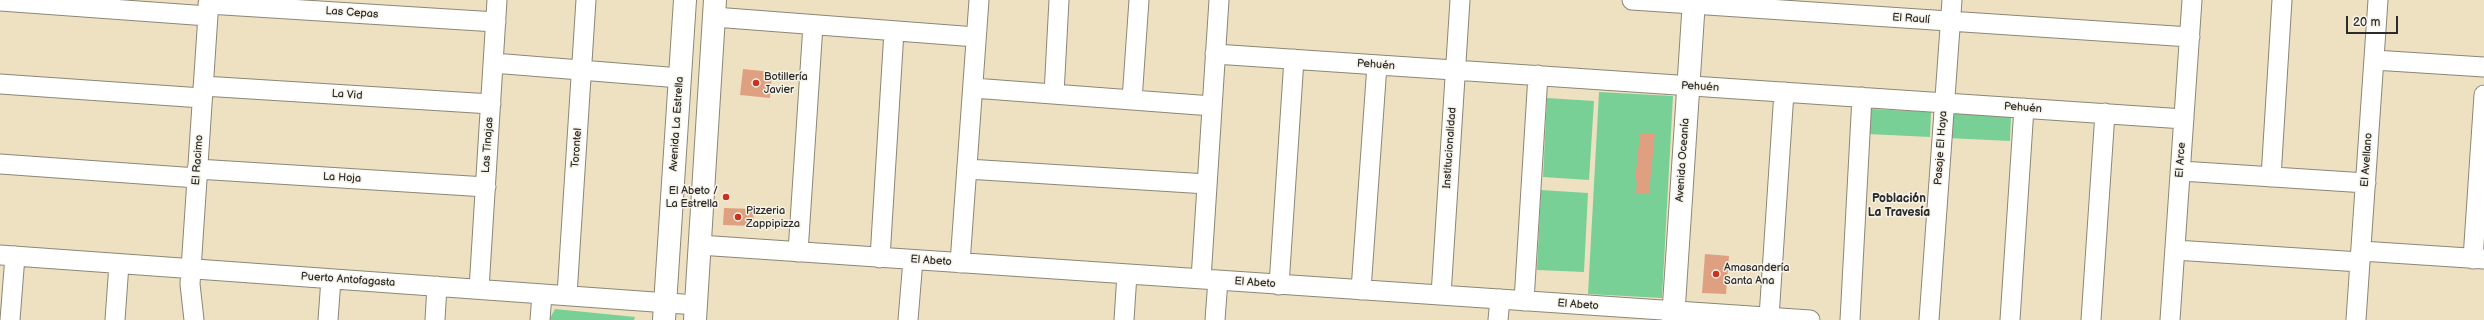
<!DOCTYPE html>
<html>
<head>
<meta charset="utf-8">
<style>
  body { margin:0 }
  #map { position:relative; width:2484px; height:320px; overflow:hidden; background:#eee1c1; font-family:"Balsamiq Sans",sans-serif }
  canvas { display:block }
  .scale { position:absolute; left:2346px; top:16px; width:52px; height:18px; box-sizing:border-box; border:2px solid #2b2b2b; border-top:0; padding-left:5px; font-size:12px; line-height:14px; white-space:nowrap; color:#2b2b2b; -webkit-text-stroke:3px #f7f3e8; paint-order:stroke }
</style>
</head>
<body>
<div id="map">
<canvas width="2484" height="320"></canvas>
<div class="scale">20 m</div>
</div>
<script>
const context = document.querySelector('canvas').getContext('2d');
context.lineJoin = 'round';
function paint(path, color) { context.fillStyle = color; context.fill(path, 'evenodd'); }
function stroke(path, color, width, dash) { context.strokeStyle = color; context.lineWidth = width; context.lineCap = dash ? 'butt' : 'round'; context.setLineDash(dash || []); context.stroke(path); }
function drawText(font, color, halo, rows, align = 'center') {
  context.font = font + ' "Balsamiq Sans",sans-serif'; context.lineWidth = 3; context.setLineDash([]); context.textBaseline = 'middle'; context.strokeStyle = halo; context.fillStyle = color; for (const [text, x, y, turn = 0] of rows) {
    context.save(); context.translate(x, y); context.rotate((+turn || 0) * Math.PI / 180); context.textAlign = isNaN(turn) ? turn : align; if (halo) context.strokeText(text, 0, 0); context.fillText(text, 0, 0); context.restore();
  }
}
const green = new Path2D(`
  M1599 92 1673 96 1662 298 1588 294Z
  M1547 98 1594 101 1589 180 1543 177Z
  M1870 109 1931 112 1930 137 1868 134Z
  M1950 113 2011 116 2010 141 1948 138Z
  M1541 190 1588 193 1584 272 1537 270Z
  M555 309 635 317 634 320H549Z`);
const building = new Path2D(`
  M743 69 772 72 770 98 740 95Z
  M1640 133H1655L1649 193H1636L1637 181H1635Z
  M724 208 754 209 753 226 723 225Z
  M1705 254 1729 256 1726 294 1702 293Z`);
const street = new Path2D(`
  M1632 0 2190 37
  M0 1 208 16
  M208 4 496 22
  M714 17 976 37
  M1215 54 2184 119
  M2374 60 2484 67
  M493 63 680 78
  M0 84 202 98
  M203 86 491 104
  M973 88 1212 106
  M1054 94 1059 0
  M1132 100 1139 0
  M0 164 197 178
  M197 169 486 187
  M967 169 1207 184
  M2181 171 2366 183
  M2271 177 2282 0
  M699 245 1810 320
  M2175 250 2360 262
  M2361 251 2484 259
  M798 252 813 25
  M0 255 696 305
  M880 258 894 31
  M2473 259 2484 95
  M960 263 979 0
  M1201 279 1219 0
  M1279 285 1294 59
  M479 289 497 0
  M1361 290 1377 65
  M567 295 586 0
  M1441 295 1460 0
  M1524 301 1538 75
  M1769 317 1784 92
  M10 320 15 256
  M115 320 119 264
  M194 320 190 284 209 0
  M328 320 331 279
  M435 320 437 286
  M540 320 542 294
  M908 320 913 260
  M1124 320 1127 274
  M1215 320 1218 280
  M1498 320 1500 299
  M1850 320 1862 97
  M1929 320 1952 0
  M2010 320 2024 108
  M2091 320 2105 113
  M2170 320 2192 0
  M2356 320 2378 0`);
const secondary = new Path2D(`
  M664 320 685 0
  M695 320 715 0
  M1673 320 1694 0`);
const markers = [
  [756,83,4,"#c8321e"],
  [726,197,4,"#c8321e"],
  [738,217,4,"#c8321e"],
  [1716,274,4,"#c8321e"]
];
const streetNames = [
  ["Las Cepas",352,13,4],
  ["El Raulí",1911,19,4],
  ["Pehuén",1376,65,4],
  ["Pehuén",1700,87,3],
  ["La Vid",347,95,4],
  ["Pehuén",2023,108,4],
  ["Avenida La Estrella",677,124,-86],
  ["Las Tinajas",488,145,-86],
  ["Torontel",577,148,-86],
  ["Institucionalidad",1450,148,-86],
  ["Pasaje El Haya",1941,148,-86],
  ["El Racimo",198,160,-86],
  ["Avenida Oceanía",1683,160,-86],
  ["El Arce",2181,160,-86],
  ["El Avellano",2367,160,-86],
  ["La Hoja",342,178,3],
  ["El Abeto",931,261,4],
  ["Puerto Antofagasta",348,280,4],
  ["El Abeto",1255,283,4],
  ["El Abeto",1578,305,4]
];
const poiNames = [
  ["Botillería",764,77],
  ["Javier",764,90],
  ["El Abeto /",718,191,"right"],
  ["La Estrella",718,204,"right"],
  ["Pizzeria",746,211],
  ["Zappipizza",746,224],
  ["Amasandería",1724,268],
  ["Santa Ana",1724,281]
];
const neighbourhoodNames = [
  ["Población",1899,199],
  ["La Travesía",1899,213]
];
paint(green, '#78d096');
paint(building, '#dea080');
stroke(street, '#8c8676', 21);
stroke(secondary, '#8c8676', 24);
stroke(street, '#fff', 19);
stroke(secondary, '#fff', 22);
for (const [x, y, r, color] of markers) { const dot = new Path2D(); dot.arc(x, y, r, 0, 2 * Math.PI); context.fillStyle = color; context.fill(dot); stroke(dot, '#f7f3e8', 1.5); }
drawText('11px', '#2b2b2b', '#f7f3e8', streetNames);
drawText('11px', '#2b2b2b', '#f7f3e8', poiNames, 'left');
drawText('bold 12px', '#2b2b2b', '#f7f3e8', neighbourhoodNames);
</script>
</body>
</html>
